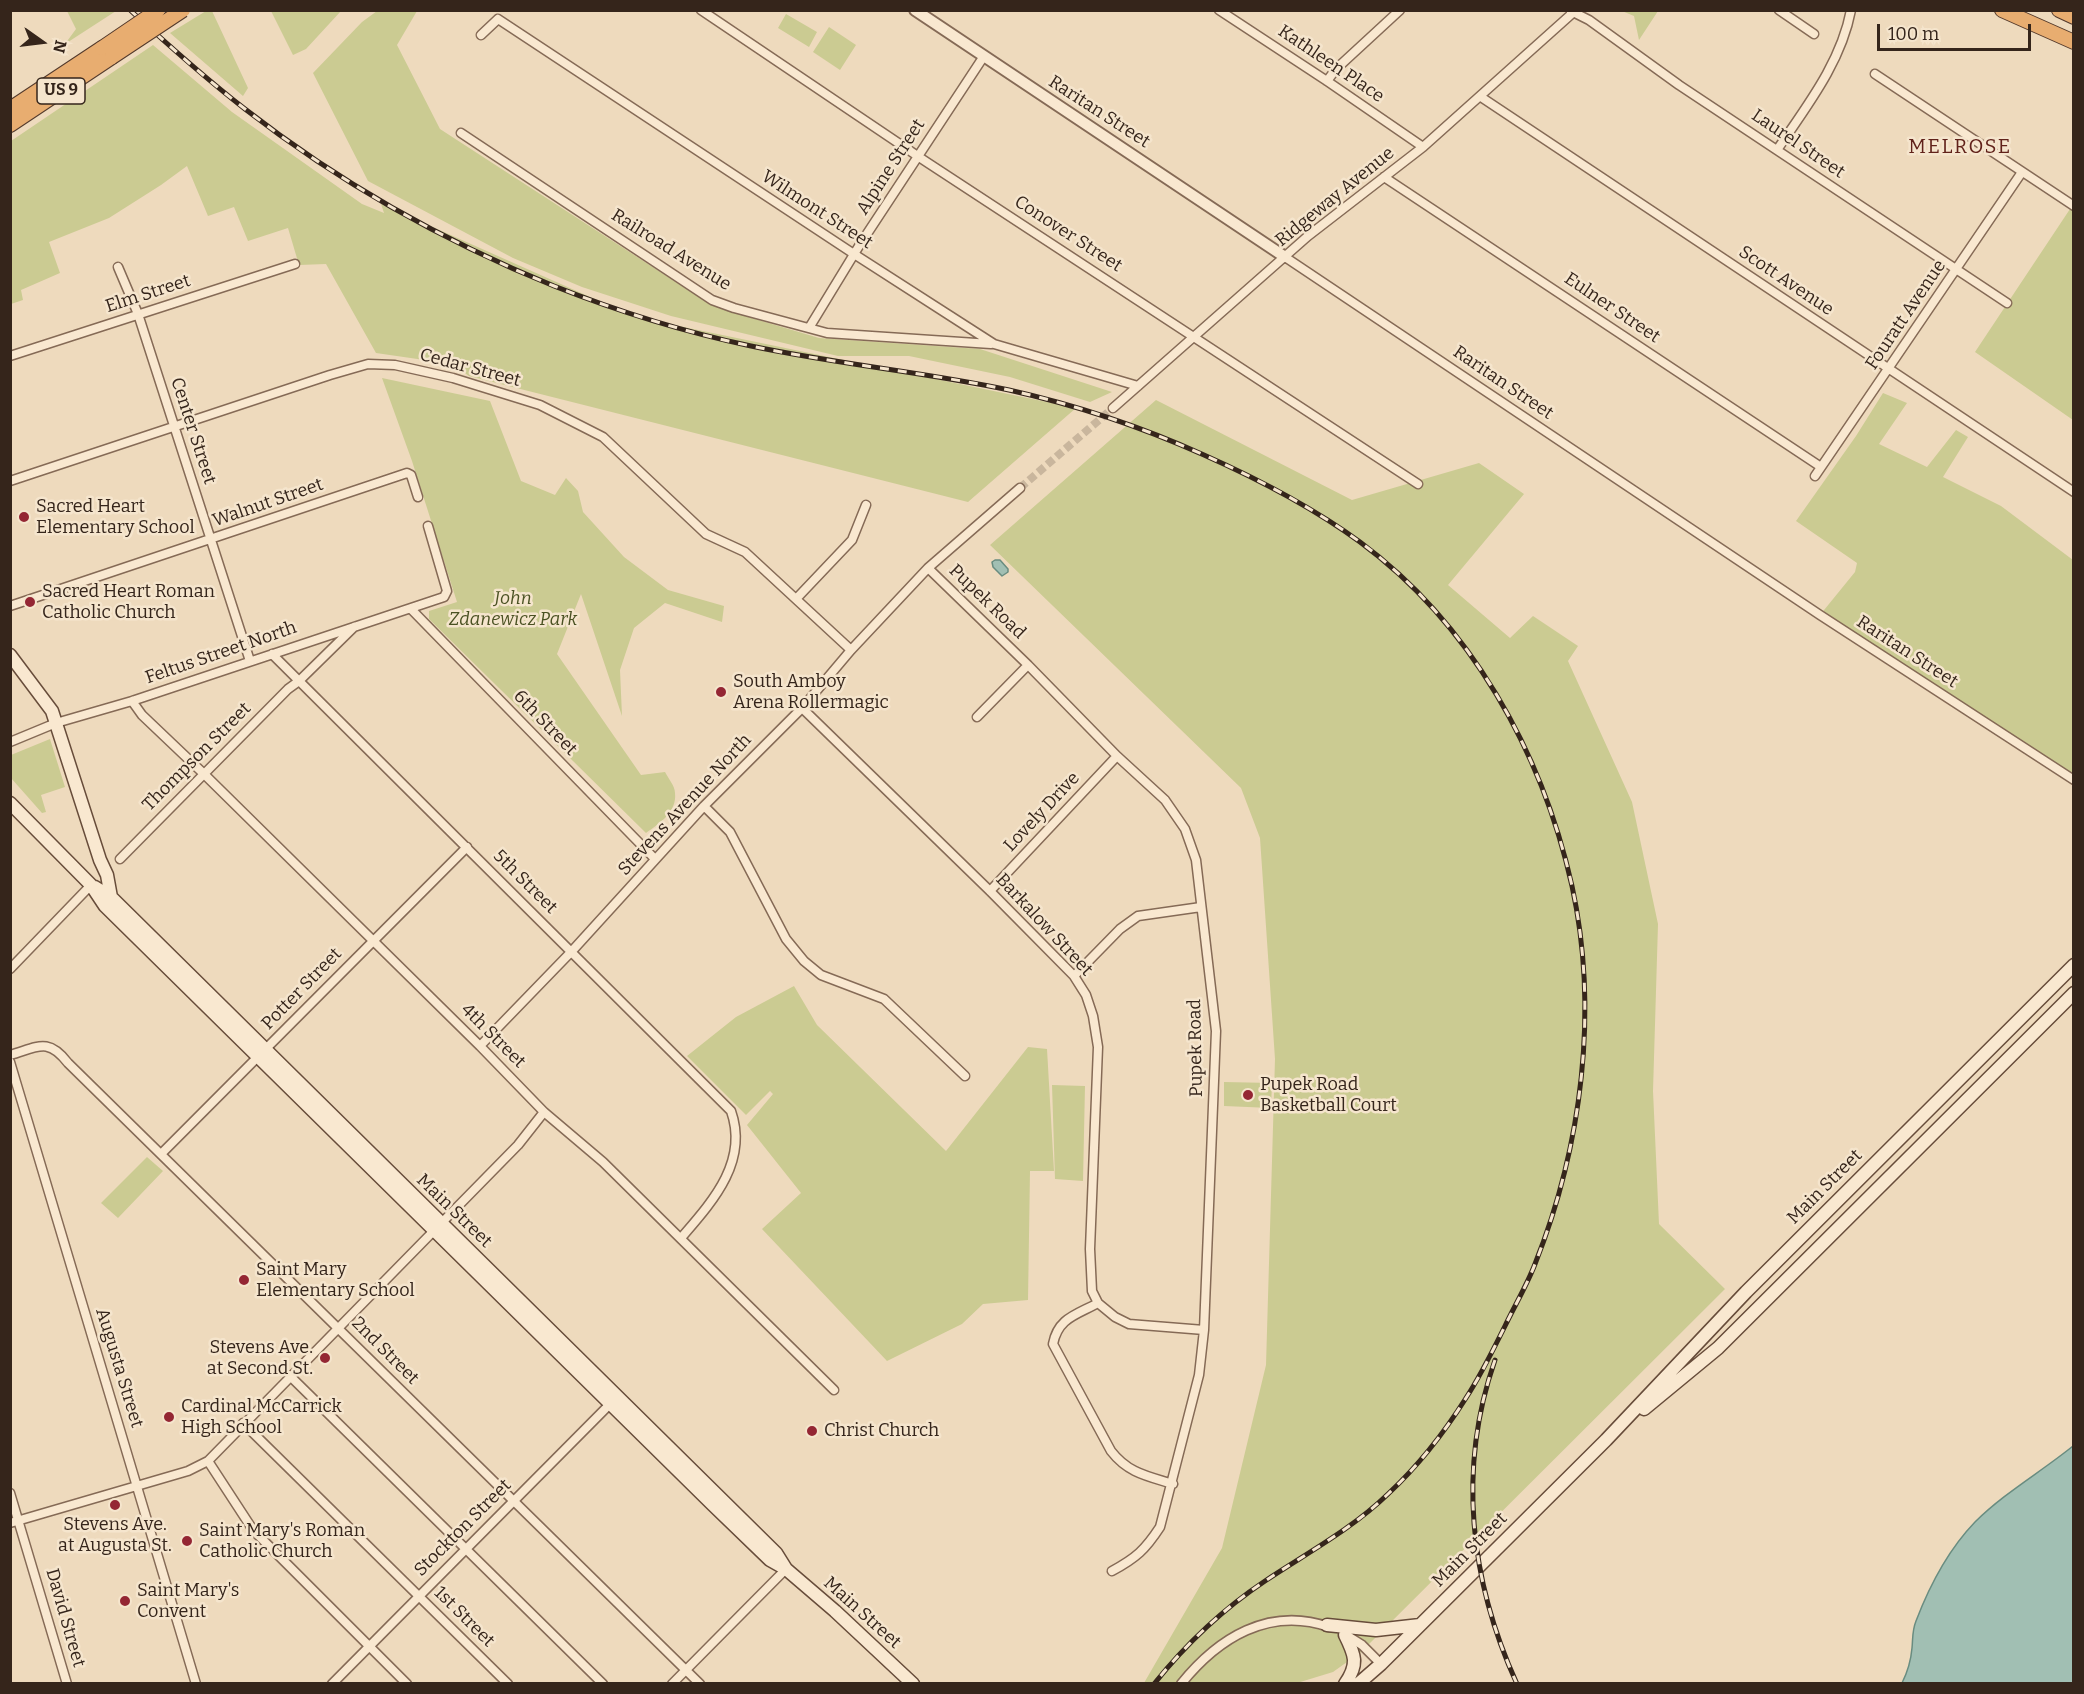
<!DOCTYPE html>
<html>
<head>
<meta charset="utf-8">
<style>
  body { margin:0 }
  #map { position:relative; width:2084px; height:1694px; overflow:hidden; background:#eedabd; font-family:Bitter,serif }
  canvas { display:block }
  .frame { position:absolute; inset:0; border:12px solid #35251b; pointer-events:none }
  .north { position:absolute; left:12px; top:12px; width:60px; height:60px; -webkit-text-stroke:4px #f5e5cd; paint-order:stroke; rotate:104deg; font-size:16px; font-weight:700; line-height:24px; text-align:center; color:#35251b }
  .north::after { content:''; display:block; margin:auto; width:21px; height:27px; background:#35251b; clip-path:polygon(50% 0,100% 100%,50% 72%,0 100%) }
  .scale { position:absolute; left:1877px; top:24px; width:154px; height:27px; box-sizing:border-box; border:3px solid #35251b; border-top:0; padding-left:8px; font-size:18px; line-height:21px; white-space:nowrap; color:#35251b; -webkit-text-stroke:4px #f5e5cd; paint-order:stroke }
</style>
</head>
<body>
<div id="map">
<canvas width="2084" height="1694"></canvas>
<div class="frame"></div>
<div class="north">N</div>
<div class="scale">100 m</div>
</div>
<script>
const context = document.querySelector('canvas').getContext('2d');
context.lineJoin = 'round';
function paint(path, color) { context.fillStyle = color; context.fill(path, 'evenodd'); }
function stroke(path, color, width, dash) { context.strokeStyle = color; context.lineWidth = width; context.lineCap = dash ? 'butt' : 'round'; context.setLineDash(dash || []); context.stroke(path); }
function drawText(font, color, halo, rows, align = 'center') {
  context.font = font + ' Bitter,serif'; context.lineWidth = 5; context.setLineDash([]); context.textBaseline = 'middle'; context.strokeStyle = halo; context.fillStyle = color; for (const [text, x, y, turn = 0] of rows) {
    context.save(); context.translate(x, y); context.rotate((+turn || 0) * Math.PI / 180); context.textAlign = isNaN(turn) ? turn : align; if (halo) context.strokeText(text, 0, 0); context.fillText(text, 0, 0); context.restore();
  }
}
const green = new Path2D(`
  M67 11H116L65 44 76 29Z
  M206 11H212L248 88 243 96 170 33Z
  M271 11H341L306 49 293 55Z
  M377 11H417L397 45 440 129 705 301 735 313 819 338 980 349 1112 392 1090 402 1010 377 909 356H838L671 316 582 287 513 258 368 181 313 73 362 22Z
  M1622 11 1658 10V11L1639 40 1634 16Z
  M786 14 817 32 809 47 778 28Z
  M829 27 856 45 840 70 813 52Z
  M153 45 232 112 362 204 384 213 381 204 635 317 1076 408 968 502 469 376 452 364 376 353 326 264 299 265 288 228 248 241 234 207 208 216 187 166 161 185 109 218 49 242 60 273 21 290 23 300 11 304V141Z
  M2072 206H2073V420L1975 352Z
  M382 378 490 401 521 481 555 495 566 478 578 491 583 512 624 557 668 590 724 606 722 622 665 603 634 628 620 670 622 716 581 594 557 654 641 775 665 772C668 778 675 786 675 793 677 812 660 823 646 833L429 619V611L457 602 412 461Z
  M1883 393 1907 403 1879 444 1927 467 1956 430 1968 437 1943 477 2001 506 2073 560V780L1820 615 1855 572 1857 563 1796 521 1856 436Z
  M1156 400 1352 500 1479 463 1524 494 1448 585 1510 638 1533 616 1578 646 1568 661 1632 802 1658 924 1653 1091 1659 1224 1725 1289 1361 1652 1333 1672 1297 1683H1144L1222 1548 1266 1365 1275 1059 1260 838 1241 788 990 545Z
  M50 739 65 787 41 795 46 812 42 813 11 778V755Z
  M794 986 817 1025 946 1151 1028 1047 1047 1049 1054 1171H1030L1028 1300 983 1304 962 1324 887 1361 762 1229 801 1193 747 1125 773 1094 770 1091 746 1115 687 1056 736 1017Z
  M1224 1082 1272 1083 1271 1108 1224 1106Z
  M1052 1085 1085 1086 1083 1181 1055 1179Z
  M147 1157 163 1171 118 1218 101 1203Z`);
const water = new Path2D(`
  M995 560H1000L1008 569V572L1002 576 993 567 992 562Z
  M2073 1446V1683H1902C1907 1673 1911 1660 1912 1648 1913 1638 1912 1631 1916 1621 1929 1587 1949 1549 1975 1522 2004 1493 2041 1472 2073 1446Z`);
const minorTunnel = new Path2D(`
  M1020 488 1113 408`);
const minor = new Path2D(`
  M701 10 925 161 1418 484
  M1219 10 1327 81 1423 147
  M1779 10 1814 34
  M1571 11 1589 20 1679 85 2007 303
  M498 19 854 254 994 344 1138 386
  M481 35 498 19
  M1875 74 2074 206
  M1327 81 1336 69 1400 10
  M1481 97 2074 492
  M461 133 712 300 734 308 827 333 991 344
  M1777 150C1806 107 1841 63 1851 10
  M1384 177 1821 467
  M1285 257 1820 615 2074 780
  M118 267 138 314 250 661
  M809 328 859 246 984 56
  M10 356 295 264
  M1113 408 1308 236 1423 147 1576 10
  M1815 476 2022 172
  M10 481 330 375 368 364 395 365 453 378 540 405 603 437 706 534 745 552 851 650
  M928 568 1028 665 1117 756 1165 800 1185 829 1196 860 1216 1031 1204 1330 1199 1375 1160 1527C1145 1550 1136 1558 1112 1571
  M796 599 852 540 866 505
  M10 606 407 473 411 475 418 497
  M411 609 655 859
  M272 654 731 1111C749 1162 712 1202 681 1238
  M132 701 142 715 204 774 480 1046 544 1112 603 1162 834 1390
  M802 708 990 891 1074 976 1086 995 1093 1016 1098 1047 1090 1249 1092 1291 1098 1303 1115 1317 1129 1324 1204 1330
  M977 717 1028 665
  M10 742 56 723 132 701 444 597 447 591 428 526
  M704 806 730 832 786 939 804 961 821 975 884 999 965 1076
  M120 859 288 689 299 681 354 627
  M990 891 1117 756
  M10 969 91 885
  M1074 976 1120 929 1138 916 1201 907
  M480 1046 572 951 704 806 802 708 851 650 928 568 1020 488
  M10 1055C38 1047 48 1037 68 1063L700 1684
  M10 1062 196 1684
  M161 1154 467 847
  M1098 1303C1076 1315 1058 1318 1053 1344L1111 1451C1128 1473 1147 1476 1173 1484
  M290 1376 603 1684
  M243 1423 508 1684
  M208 1461 253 1530 407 1684
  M10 1493 67 1684
  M10 1523 188 1471 208 1461 518 1145 544 1112
  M1346 1635 1362 1645 1381 1664
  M332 1684 613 1401
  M672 1684 786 1569
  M1181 1684C1218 1638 1269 1606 1329 1627`);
const tertiary = new Path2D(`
  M915 10 1285 257`);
const secondary = new Path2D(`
  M10 655 52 711 100 860 107 875 111 897
  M10 803 91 885 105 906 713 1505 770 1560 786 1569 835 1611 913 1684
  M95 887 111 897 776 1553 786 1569
  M1644 1409 1718 1348 2074 993
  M1327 1625 1376 1630 1420 1625
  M1345 1684C1359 1664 1355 1655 1345 1635
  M1358 1684 1381 1664 1606 1440 1746 1292 2074 965`);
const trunk = new Path2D(`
  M2002 10 2074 42
  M2059 10 2074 17
  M10 109 102 48
  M10 125 112 57`);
const rail = new Path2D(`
  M130 10C167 44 205 78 245 109 339 182 443 241 554 286 617 311 684 332 751 346 836 364 924 372 1009 390 1076 405 1142 427 1204 455 1258 479 1312 507 1360 542 1471 624 1542 752 1572 886 1599 1010 1582 1146 1535 1264 1527 1285 1515 1305 1505 1326 1493 1350 1481 1375 1466 1398 1444 1433 1418 1466 1388 1494 1352 1529 1307 1553 1265 1581 1223 1609 1186 1644 1154 1684
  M1495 1360C1457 1469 1470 1581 1517 1684`);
const trunkBridge = new Path2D(`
  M102 48 158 10
  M112 57 183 10`);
const markers = [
  [24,517,6,"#942633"],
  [30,602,6,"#942633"],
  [721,692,6,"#942633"],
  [1248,1095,6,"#942633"],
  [244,1280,6,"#942633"],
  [325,1358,6,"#942633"],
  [169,1417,6,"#942633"],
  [812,1431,6,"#942633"],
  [115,1505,6,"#942633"],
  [187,1541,6,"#942633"],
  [125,1601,6,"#942633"]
];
const shields = [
  [61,91,48]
];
const shieldNames = [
  ["US 9",61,91]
];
const streetNames = [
  ["Kathleen Place",1331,64,34],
  ["Raritan Street",1099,112,33],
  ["Laurel Street",1798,144,34],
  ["Alpine Street",891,167,-57],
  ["Ridgeway Avenue",1335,197,-39],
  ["Wilmont Street",817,210,33],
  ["Conover Street",1068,234,33],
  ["Railroad Avenue",671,250,32],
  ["Scott Avenue",1786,281,34],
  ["Elm Street",148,294,-18],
  ["Eulner Street",1612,308,34],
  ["Fouratt Avenue",1906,315,-56],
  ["Cedar Street",470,368,15],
  ["Raritan Street",1503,383,34],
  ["Center Street",193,431,72],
  ["Walnut Street",268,503,-19],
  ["Pupek Road",987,602,44],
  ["Raritan Street",1907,652,33],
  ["Feltus Street North",221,653,-19],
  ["6th Street",545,723,46],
  ["Thompson Street",197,757,-45],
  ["Stevens Avenue North",685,805,-47],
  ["Lovely Drive",1042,812,-47],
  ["5th Street",525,882,45],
  ["Barkalow Street",1044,925,47],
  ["Potter Street",302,989,-46],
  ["4th Street",493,1036,45],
  ["Pupek Road",1196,1048,-91],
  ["Main Street",1825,1187,-45],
  ["Main Street",454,1211,44],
  ["2nd Street",385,1351,45],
  ["Augusta Street",119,1368,73],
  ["Stockton Street",463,1528,-45],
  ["Main Street",1470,1550,-45],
  ["Main Street",862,1613,42],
  ["1st Street",464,1617,45],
  ["David Street",65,1618,74]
];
const poiNames = [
  ["Sacred Heart",36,507],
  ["Elementary School",36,528],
  ["Sacred Heart Roman",42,592],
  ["Catholic Church",42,613],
  ["South Amboy",733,682],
  ["Arena Rollermagic",733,703],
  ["Pupek Road",1260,1085],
  ["Basketball Court",1260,1106],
  ["Saint Mary",256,1270],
  ["Elementary School",256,1291],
  ["Stevens Ave.",313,1348,"right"],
  ["at Second St.",313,1369,"right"],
  ["Cardinal McCarrick",181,1407],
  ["High School",181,1428],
  ["Christ Church",824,1431],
  ["Stevens Ave.",115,1525,"center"],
  ["at Augusta St.",115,1546,"center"],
  ["Saint Mary's Roman",199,1531],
  ["Catholic Church",199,1552],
  ["Saint Mary's",137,1591],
  ["Convent",137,1612]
];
const parkNames = [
  ["John",513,599],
  ["Zdanewicz Park",513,620]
];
const neighbourhoodNames = [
  ["MELROSE",1960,147]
];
paint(green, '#cbcb92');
paint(water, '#a1bfb3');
stroke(water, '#698c80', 1.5);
stroke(minorTunnel, '#c9b69d', 8, [8, 4]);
stroke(minor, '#856a56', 11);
stroke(tertiary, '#856a56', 14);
stroke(secondary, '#674c3a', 15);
stroke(trunk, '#53392b', 16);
stroke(minor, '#f9e8d0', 8);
stroke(tertiary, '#f9e8d0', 10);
stroke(secondary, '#f9e8d0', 12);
stroke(trunk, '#e8ad70', 14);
stroke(rail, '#35251b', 5);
stroke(rail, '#f5e5cd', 3, [9]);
stroke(trunkBridge, '#53392b', 16, []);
stroke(trunkBridge, '#e8ad70', 14);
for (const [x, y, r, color] of markers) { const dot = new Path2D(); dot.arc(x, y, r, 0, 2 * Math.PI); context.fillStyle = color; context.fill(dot); stroke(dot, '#f5e5cd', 2); }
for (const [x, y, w] of shields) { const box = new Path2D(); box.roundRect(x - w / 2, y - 13, w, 26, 4.5); context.fillStyle = '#f5e5cd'; context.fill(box); stroke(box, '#35251b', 1.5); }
drawText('bold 16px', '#35251b', null, shieldNames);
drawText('18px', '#35251b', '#f5e5cd', streetNames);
drawText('18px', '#35251b', '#f5e5cd', poiNames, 'left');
drawText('italic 18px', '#4a5122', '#f5e5cd', parkNames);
context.letterSpacing = '1.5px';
drawText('20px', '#61221a', '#f5e5cd', neighbourhoodNames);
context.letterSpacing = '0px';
</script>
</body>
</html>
